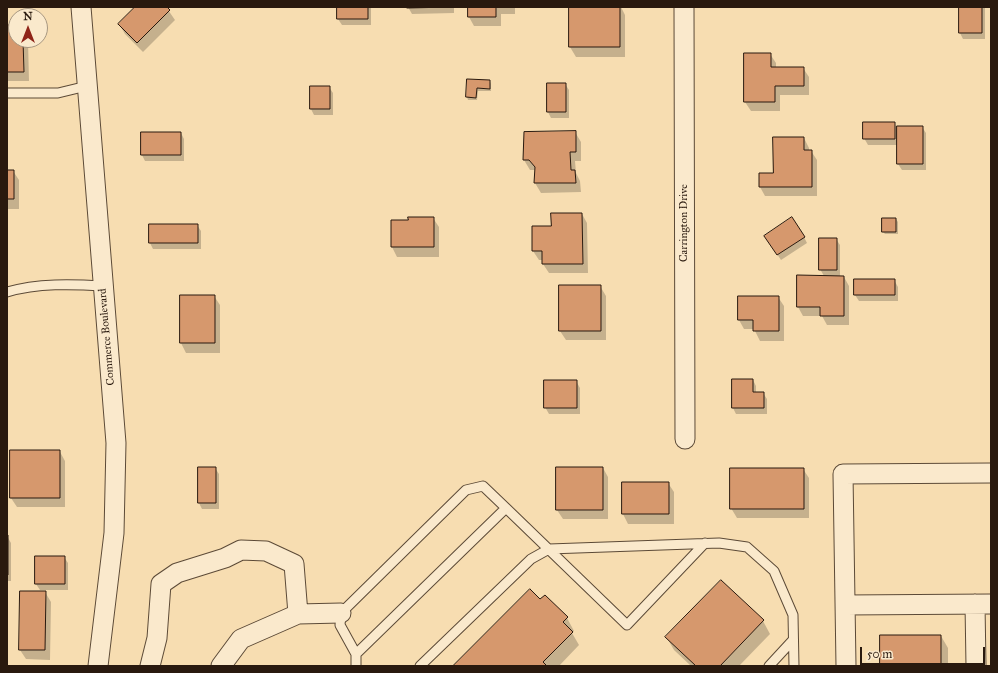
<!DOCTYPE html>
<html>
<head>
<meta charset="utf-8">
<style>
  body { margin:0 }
  #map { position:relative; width:998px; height:673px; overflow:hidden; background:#f7ddb1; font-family:"IM FELL Great Primer",serif }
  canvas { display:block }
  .frame { position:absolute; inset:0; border:8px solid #29190e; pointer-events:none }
  .north { position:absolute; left:8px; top:8px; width:40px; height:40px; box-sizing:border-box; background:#fae9cc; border:1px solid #a69680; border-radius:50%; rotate:0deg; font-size:11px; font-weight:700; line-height:16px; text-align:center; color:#29190e }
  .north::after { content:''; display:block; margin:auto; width:14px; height:18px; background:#8f2418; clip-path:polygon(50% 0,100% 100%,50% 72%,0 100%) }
  .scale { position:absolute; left:860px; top:647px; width:125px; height:18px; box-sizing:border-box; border:2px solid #29190e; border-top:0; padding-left:5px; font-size:12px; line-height:14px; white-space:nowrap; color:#29190e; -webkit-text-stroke:3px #fae9cc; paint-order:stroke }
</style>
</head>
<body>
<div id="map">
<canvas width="998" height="673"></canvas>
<div class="frame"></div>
<div class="north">N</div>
<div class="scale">50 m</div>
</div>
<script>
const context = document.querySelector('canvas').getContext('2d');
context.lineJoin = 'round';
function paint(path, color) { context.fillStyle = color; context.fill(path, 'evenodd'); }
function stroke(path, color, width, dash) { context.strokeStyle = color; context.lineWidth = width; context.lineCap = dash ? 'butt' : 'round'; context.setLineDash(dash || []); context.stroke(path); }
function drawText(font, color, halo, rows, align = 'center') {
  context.font = font + ' "IM FELL Great Primer",serif'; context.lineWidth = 4; context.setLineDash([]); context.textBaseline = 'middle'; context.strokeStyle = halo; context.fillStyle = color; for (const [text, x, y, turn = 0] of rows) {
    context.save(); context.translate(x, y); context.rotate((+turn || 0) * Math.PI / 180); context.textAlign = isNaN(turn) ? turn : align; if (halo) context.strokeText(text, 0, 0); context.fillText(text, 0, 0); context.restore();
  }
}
const shadow = new Path2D(`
  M136 7H166L175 20 143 52 125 34 119 24Z
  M338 7H371V25H342L338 19Z
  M408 7H454V13L412 14Z
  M469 7H515V14H501V26H474L469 17Z
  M570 7H621L625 15V57H576L570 47Z
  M960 7H985V39H963L960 33Z
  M7 26H16V40H28L29 81H7Z
  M770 54 776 63V68H803L809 77V95H780V111H751L745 102Z
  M468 80 490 81 491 84V91H478L477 100H468L467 97Z
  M565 84 569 90V118H551L548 112Z
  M329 87 333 93V115H314L311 109Z
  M7 111 8 113V145H7Z
  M894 123 898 131 922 127 926 133V170H902L898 164V145H868L864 138Z
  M575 132 581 142V161H575L576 173 580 181 581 192 541 193 535 183 536 170H530L524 160 525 133Z
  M181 133 184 139V161H145L142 155Z
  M804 138 809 148V151H811L817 160V196H765L760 187 774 174Z
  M7 171H13L19 180V209H7Z
  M582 214 587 223 588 273H549L543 264V260H539L533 251 552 227Z
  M433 218 439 227V257H397L392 247V221H409Z
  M896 219 898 222V234H885L883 232Z
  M150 225H197L201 231V249H153L150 243Z
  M804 237 807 243 781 260 769 242Z
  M836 239 840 245V276L844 277 849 286V325H827L822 316H803L798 307 824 276 820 269Z
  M894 280 898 287V301H859L855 295Z
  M600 286 606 296V340H566L560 331Z
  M214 296 220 305V353H186L181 343Z
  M778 297 784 306V341H760L754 329H744L739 320Z
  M753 380 756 386V393H763L767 399V414H736L733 408Z
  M576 381 580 388V414H549L545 407Z
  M60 452 65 461V507H17L11 498Z
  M199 468H215L219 474V509H202L199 503Z
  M603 468 608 477V519H563L557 510Z
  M803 469 809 478V518H737L731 508Z
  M623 483H668L674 492V524H628L623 514Z
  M7 536 11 543V581H7Z
  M64 557 68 563V590H40L36 584Z
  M721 581 763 621 770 634 739 666H691L674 650 667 638Z
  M45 592 51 602 50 660 26 659 20 650Z
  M540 601 567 618 574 631 572 633 579 645 559 666H455Z
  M941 636 948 648V666H881Z`);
const building = new Path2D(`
  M135 7H167L170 10 137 43 118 24Z
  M337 7H368V19H337Z
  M407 7H451L407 8Z
  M468 7H496V17H468Z
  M569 7H620V47H569Z
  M959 7H982V33H959Z
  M7 25H16V40H23L24 72H7Z
  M744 53H771V67H804V86H775V102H744Z
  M467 79 490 80V89L477 88 476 98 466 97Z
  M547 83H566V112H547Z
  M310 86H330V109H310Z
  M863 122H895V139H863Z
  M897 126H923V164H897Z
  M576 131V152H570L571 170H575L576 183H534L535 167 529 160H523L524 132Z
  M141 132H181V155H141Z
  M773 137H804V150H812V187H759V173H773Z
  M7 170H14V199H7Z
  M551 213H582L583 264H542V251H532V226H551Z
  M408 217H434V247H391V220H408Z
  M792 217 805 237 777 255 764 236Z
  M882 218H896V232H882Z
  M149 224H198V243H149Z
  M819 238H837V270H819Z
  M797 275 844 276V316H820V307H797Z
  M854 279H895V295H854Z
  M559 285H601V331H559Z
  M180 295H215V343H180Z
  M738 296H779V331H753V320H738Z
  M732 379H753V392H764V408H732Z
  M544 380H577V408H544Z
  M10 450H60V498H10Z
  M198 467H216V503H198Z
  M556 467H603V510H556Z
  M730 468H804V509H730Z
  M622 482H669V514H622Z
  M7 535H8V575H7Z
  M35 556H65V584H35Z
  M721 580 764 620 720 666H696L665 637Z
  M530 589 540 599 545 595 568 617 563 622 573 632 543 662 547 666H453Z
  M20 591H46L45 650H19Z
  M880 635H941V666H880Z`);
const lane = new Path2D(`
  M7 93H58L87 86
  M7 292C38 283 72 284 103 286
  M356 654 340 625 341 613 466 490 483 486 506 508
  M356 666V654L506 508 627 625 705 543
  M420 666 531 559 549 549 719 543 747 547 774 571 793 615 794 666
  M769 666 793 640`);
const street = new Path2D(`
  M81 7 116 443 114 533 98 666
  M684 7 685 439
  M975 604 976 666
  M845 605 991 604
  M150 666 157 638 161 584 177 573 225 558 241 550 266 551 294 564 298 614 341 613
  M221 666 241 639 298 614
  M846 666 843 474 991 473`);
const streetNames = [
  ["Carrington Drive",684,223,-90],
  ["Commerce Boulevard",107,337,-95]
];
paint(shadow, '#0003');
paint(building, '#d6986d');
stroke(building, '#29190e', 1);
stroke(lane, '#5c4a37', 11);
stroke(street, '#5c4a37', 21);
stroke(lane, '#fae9cc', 9);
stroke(street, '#fae9cc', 19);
drawText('11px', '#29190e', '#fae9cc', streetNames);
</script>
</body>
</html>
